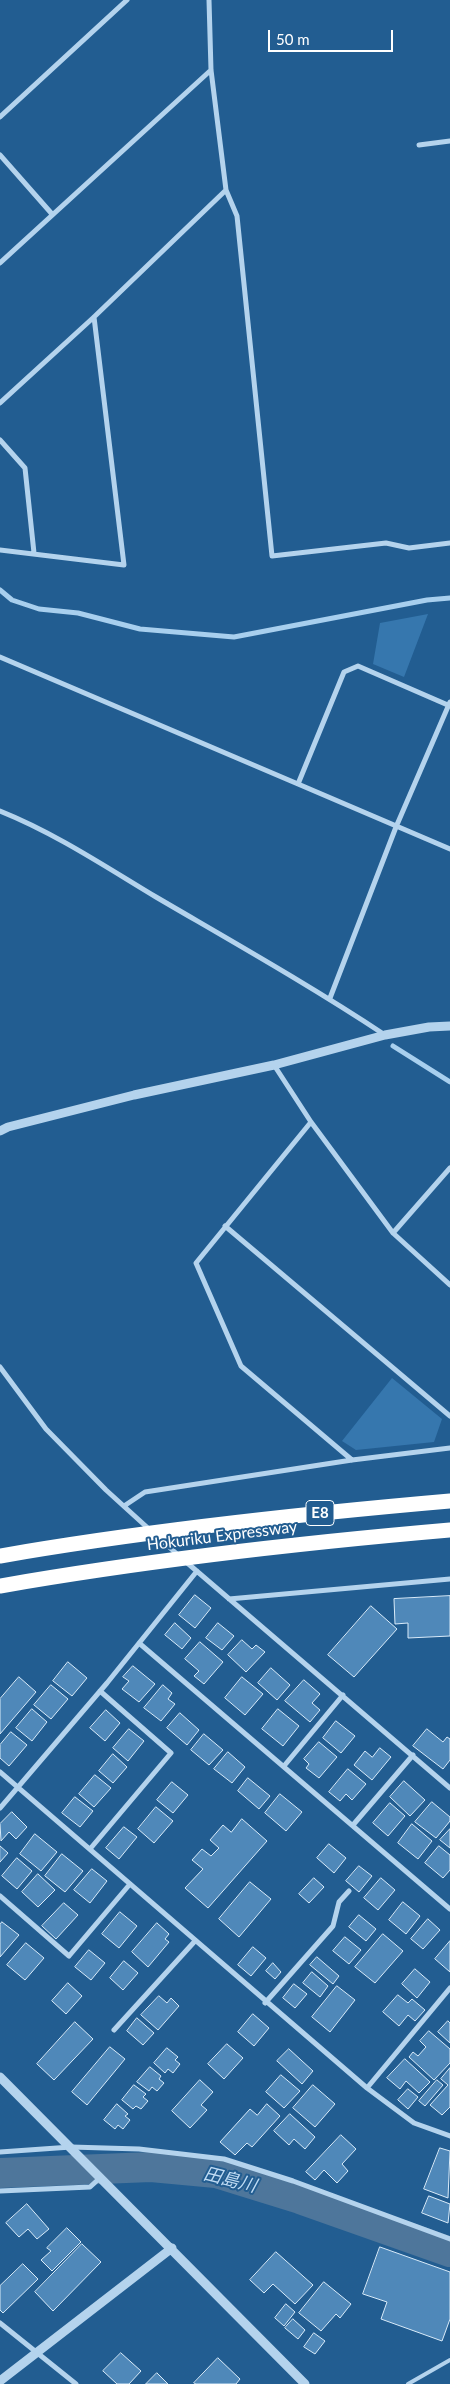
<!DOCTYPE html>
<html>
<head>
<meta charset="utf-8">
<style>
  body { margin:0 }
  #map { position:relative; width:450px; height:2384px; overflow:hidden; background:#225d91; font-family:Lato,sans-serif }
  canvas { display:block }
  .scale { position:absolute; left:268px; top:30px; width:125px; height:22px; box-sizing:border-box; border:2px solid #fff; border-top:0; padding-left:6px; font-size:15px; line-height:18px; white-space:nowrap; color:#fff; -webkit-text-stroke:4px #225d91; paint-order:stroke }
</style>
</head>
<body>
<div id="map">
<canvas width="450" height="2384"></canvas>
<div class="scale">50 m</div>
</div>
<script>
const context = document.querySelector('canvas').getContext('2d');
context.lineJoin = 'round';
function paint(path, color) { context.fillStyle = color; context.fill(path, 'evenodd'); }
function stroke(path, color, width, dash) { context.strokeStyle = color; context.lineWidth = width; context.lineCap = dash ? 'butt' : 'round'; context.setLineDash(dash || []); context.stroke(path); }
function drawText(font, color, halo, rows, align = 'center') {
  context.font = font + ' Lato,"Noto Sans JP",sans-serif'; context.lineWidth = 4; context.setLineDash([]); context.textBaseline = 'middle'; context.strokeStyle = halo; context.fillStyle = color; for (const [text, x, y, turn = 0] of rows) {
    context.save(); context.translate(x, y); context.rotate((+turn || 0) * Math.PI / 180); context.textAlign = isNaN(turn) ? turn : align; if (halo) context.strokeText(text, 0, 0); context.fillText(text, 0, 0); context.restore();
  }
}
const green = new Path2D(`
  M428 614 404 677 373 664 380 623Z
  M392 1378 442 1419 434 1442 356 1450 342 1441Z`);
const stream = new Path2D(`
  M0 590 12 600 39 609 78 613 140 629 234 637 427 600 450 598
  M393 1046 450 1082`);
const river = new Path2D(`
  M0 2173 151 2167 216 2173 300 2199 450 2252`);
const building = new Path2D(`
  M195 1595 211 1608 195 1628 179 1615Z
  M450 1596V1636L408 1638V1623L395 1624 394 1599Z
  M371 1606 397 1629 354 1677 328 1655Z
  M175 1623 191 1638 182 1649 165 1635Z
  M218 1623 234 1636 222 1650 206 1638Z
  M242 1640 252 1649 256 1645 265 1652 246 1672 228 1655Z
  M200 1642 223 1662 204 1684 194 1676 199 1671 185 1659Z
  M68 1662 87 1678 72 1696 53 1681Z
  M133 1666 155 1684 139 1702 122 1689 129 1681 123 1677Z
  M271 1668 290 1685 277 1700 258 1683Z
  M19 1677 36 1692 0 1734V1699Z
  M242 1677 263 1694 245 1715 225 1698Z
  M304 1680 320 1694 312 1703 320 1710 310 1722 285 1701Z
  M51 1685 68 1699 51 1719 34 1705Z
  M163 1685 172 1693 168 1699 175 1704 161 1721 144 1708Z
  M32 1709 47 1722 32 1741 16 1728Z
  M278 1709 299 1726 283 1746 262 1729Z
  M106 1710 120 1723 105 1741 90 1728Z
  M180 1713 199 1730 187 1745 167 1728Z
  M336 1721 355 1736 341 1753 323 1738Z
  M129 1729 144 1741 128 1761 113 1748Z
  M427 1729 443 1742 447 1737 450 1739V1760L443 1769 413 1746Z
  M11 1732 27 1745 9 1766 0 1758V1745Z
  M204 1734 223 1750 209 1765 191 1750Z
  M319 1742 337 1757 319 1778 306 1768 309 1764 304 1759Z
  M380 1748 391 1757 372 1780 354 1765 365 1751 372 1757Z
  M228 1752 245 1767 232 1783 214 1769Z
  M113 1754 127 1767 113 1783 99 1771Z
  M348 1769 366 1784 352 1800 346 1794 340 1801 329 1792Z
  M95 1775 111 1788 94 1807 79 1794Z
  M248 1778 270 1796 259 1809 238 1791Z
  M404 1781 425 1800 410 1816 390 1797Z
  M172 1782 188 1795 173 1813 157 1800Z
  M280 1794 302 1812 286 1831 265 1813Z
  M75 1797 93 1811 80 1827 62 1813Z
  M432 1802 450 1817V1821L436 1838 415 1822Z
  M390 1803 405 1816 388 1836 373 1823Z
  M156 1807 173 1821 154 1843 138 1829Z
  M12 1812 27 1827 16 1839 9 1832 1 1841 0 1824Z
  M242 1819 267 1841 208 1908 185 1888 203 1869 192 1860 202 1849 211 1856 219 1848 210 1840 223 1825 231 1832Z
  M412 1824 432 1841 418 1859 398 1843Z
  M124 1827 137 1837 119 1859 106 1848Z
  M450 1829V1848L440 1840Z
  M35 1834 57 1852 41 1871 20 1854Z
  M329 1844 346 1858 334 1873 317 1858Z
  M0 1846 8 1853 0 1862Z
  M439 1846 450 1855V1870L443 1878 425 1863Z
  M62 1854 83 1871 65 1892 45 1876Z
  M17 1858 32 1871 17 1889 2 1876Z
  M359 1866 372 1876 359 1892 346 1881Z
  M92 1869 107 1881 90 1903 74 1890Z
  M38 1874 55 1890 38 1907 22 1892Z
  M314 1878 324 1887 309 1903 299 1894Z
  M381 1878 395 1890 378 1910 364 1898Z
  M250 1882 271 1899 239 1937 219 1919Z
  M403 1902 420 1916 406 1934 389 1920Z
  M64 1903 78 1915 56 1939 42 1926Z
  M120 1912 137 1926 119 1948 102 1934Z
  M359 1915 376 1929 366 1941 349 1927Z
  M428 1919 440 1930 423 1949 411 1939Z
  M2 1922 19 1935 0 1957V1925Z
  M157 1923 169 1934 165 1939 169 1942 148 1967 132 1952Z
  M383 1934 403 1951 375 1983 355 1967Z
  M345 1937 361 1950 349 1964 333 1951Z
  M450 1941V1972L435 1959Z
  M26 1943 44 1958 25 1980 7 1965Z
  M253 1947 266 1958 251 1976 238 1965Z
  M89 1950 105 1963 91 1980 75 1967Z
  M317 1957 339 1976 333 1984 310 1965Z
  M124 1961 138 1973 123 1990 110 1978Z
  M273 1963 281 1972 275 1979 266 1971Z
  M415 1969 430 1982 417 1998 402 1984Z
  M312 1972 328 1986 320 1997 303 1983Z
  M68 1983 82 1996 66 2014 52 2001Z
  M294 1984 307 1994 295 2008 283 1998Z
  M337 1986 355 2000 330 2032 312 2017Z
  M398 1995 408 2003 412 1999 425 2010 415 2021 408 2015 399 2026 383 2012Z
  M159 1996 167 2003 171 1998 179 2006 158 2030 141 2015Z
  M253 2014 269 2028 254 2046 238 2032Z
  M137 2018 154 2033 143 2045 127 2031Z
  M448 2021 450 2023V2043L438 2032Z
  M75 2022 93 2039 54 2080 37 2064Z
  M429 2031 450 2049V2063L434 2080 409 2057 413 2052 418 2056 426 2047 420 2041Z
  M227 2044 243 2058 224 2079 208 2064Z
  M110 2047 125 2059 87 2105 72 2092Z
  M167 2048 178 2057 175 2060 180 2064 173 2073 168 2069 165 2073 154 2063Z
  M289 2049 313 2071 302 2084 277 2061Z
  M405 2059 430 2082 419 2093 406 2081 400 2089 387 2078Z
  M150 2067 161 2076 159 2079 164 2083 157 2091 152 2087 149 2091 137 2082Z
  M450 2068V2107L442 2115 430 2105 448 2085 441 2079Z
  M281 2075 300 2091 284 2108 266 2092Z
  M200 2080 213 2092 201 2105 207 2110 190 2128 172 2111Z
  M437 2080 443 2085 425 2106 419 2101Z
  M134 2085 146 2094 143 2097 148 2101 141 2109 136 2106 133 2109 122 2100Z
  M313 2085 335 2104 315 2127 293 2108Z
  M408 2089 418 2097 408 2109 398 2100Z
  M117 2104 128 2114 125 2116 130 2120 123 2129 118 2125 115 2129 104 2120Z
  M267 2104 280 2116 252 2147 247 2143 235 2155 220 2142 250 2109 257 2115Z
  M290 2114 315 2137 305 2149 294 2139 289 2145 274 2131Z
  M341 2135 356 2149 342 2164 348 2171 337 2183 324 2170 315 2180 306 2172Z
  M440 2148 450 2151 448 2198 424 2189Z
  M429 2196 450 2204 448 2223 422 2213Z
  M27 2204 49 2229 37 2239 28 2229 19 2237 6 2223Z
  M67 2228 81 2242 52 2271 41 2260 51 2251 47 2248Z
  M82 2244 101 2262 53 2311 35 2292Z
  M380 2247 450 2272V2319L442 2341 381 2319 387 2302 363 2294Z
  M276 2252 313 2285 295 2304 273 2284 264 2293 250 2280Z
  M23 2264 38 2279 3 2313 0 2310V2286Z
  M324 2282 351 2304 340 2318 336 2314 321 2331 299 2313Z
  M286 2304 295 2312 284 2326 275 2318Z
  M293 2319 305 2330 298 2339 285 2328Z
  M314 2333 325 2341 315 2354 304 2347Z
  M121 2353 141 2371 129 2384H117L103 2371Z
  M218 2358 240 2379 236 2384H196L194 2383Z
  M157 2373 168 2384H146Z`);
const service = new Path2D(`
  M408 2384 450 2360`);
const minor = new Path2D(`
  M209 0 211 70 226 190 237 216 272 556 386 543 409 548 450 543
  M0 117 127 0
  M419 145 450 141
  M0 155 52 214
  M0 263 211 70
  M0 403 94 317 226 190
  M0 440 25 468 34 553
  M0 550 124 565 94 317
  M0 657 298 784 344 672 358 666 450 706
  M298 784 450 849
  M0 811C55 833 106 867 156 897 233 942 311 986 385 1035
  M330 998 396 827 450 702
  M274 1065 311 1122 393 1233 450 1285
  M311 1122 196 1263 241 1366 352 1460
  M225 1226 450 1416
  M393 1233 450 1168
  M0 1367 46 1429 106 1490 150 1530
  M124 1506 145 1492 352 1460 450 1448
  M157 1536 178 1555
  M185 1561 450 1788
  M229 1599 450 1579
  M139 1643 450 1909
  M284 1766 343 1695
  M0 1772 367 2088 414 2123 450 2136
  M0 1808 107 1683 197 1571
  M353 1825 413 1755
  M90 1849 171 1753 100 1691
  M0 1896 69 1956 130 1884
  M265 2003 333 1926 339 1902 349 1891
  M114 2030 195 1941
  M367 2088 450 1988
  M0 2152 71 2147 139 2149 224 2159 293 2181 450 2239
  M0 2191 90 2187 101 2177
  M0 2323 76 2384`);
const tertiary = new Path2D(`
  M0 1131 8 1127 134 1095 274 1065 385 1035 429 1027 450 1026
  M0 2077 305 2384
  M0 2381 172 2248`);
const motorway = new Path2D(`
  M0 1556C149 1530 300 1514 450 1501
  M0 1586C149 1560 299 1543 450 1530`);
const shields = [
  [320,1513,28]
];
const shieldNames = [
  ["E8",320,1513]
];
const streetNames = [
  ["Hokuriku Expressway",222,1536,-7]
];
const waterNames = [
  ["田島川",230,2180,14]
];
paint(green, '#3677ae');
stroke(stream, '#a8cfee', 5);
stroke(river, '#4e769b', 30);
paint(building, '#4f88b9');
stroke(building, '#d9ebf9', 1);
stroke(service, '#b4d3ed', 4);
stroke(minor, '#b4d3ed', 5);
stroke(tertiary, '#b4d3ed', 9);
stroke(motorway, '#fff', 15);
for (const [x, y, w] of shields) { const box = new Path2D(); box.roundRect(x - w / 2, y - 12.5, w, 25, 4); context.fillStyle = '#225d91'; context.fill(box); stroke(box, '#fff', 1); }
drawText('bold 15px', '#fff', null, shieldNames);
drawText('16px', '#fff', '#225d91', streetNames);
drawText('italic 18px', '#c0dcf4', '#225d91', waterNames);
</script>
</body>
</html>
